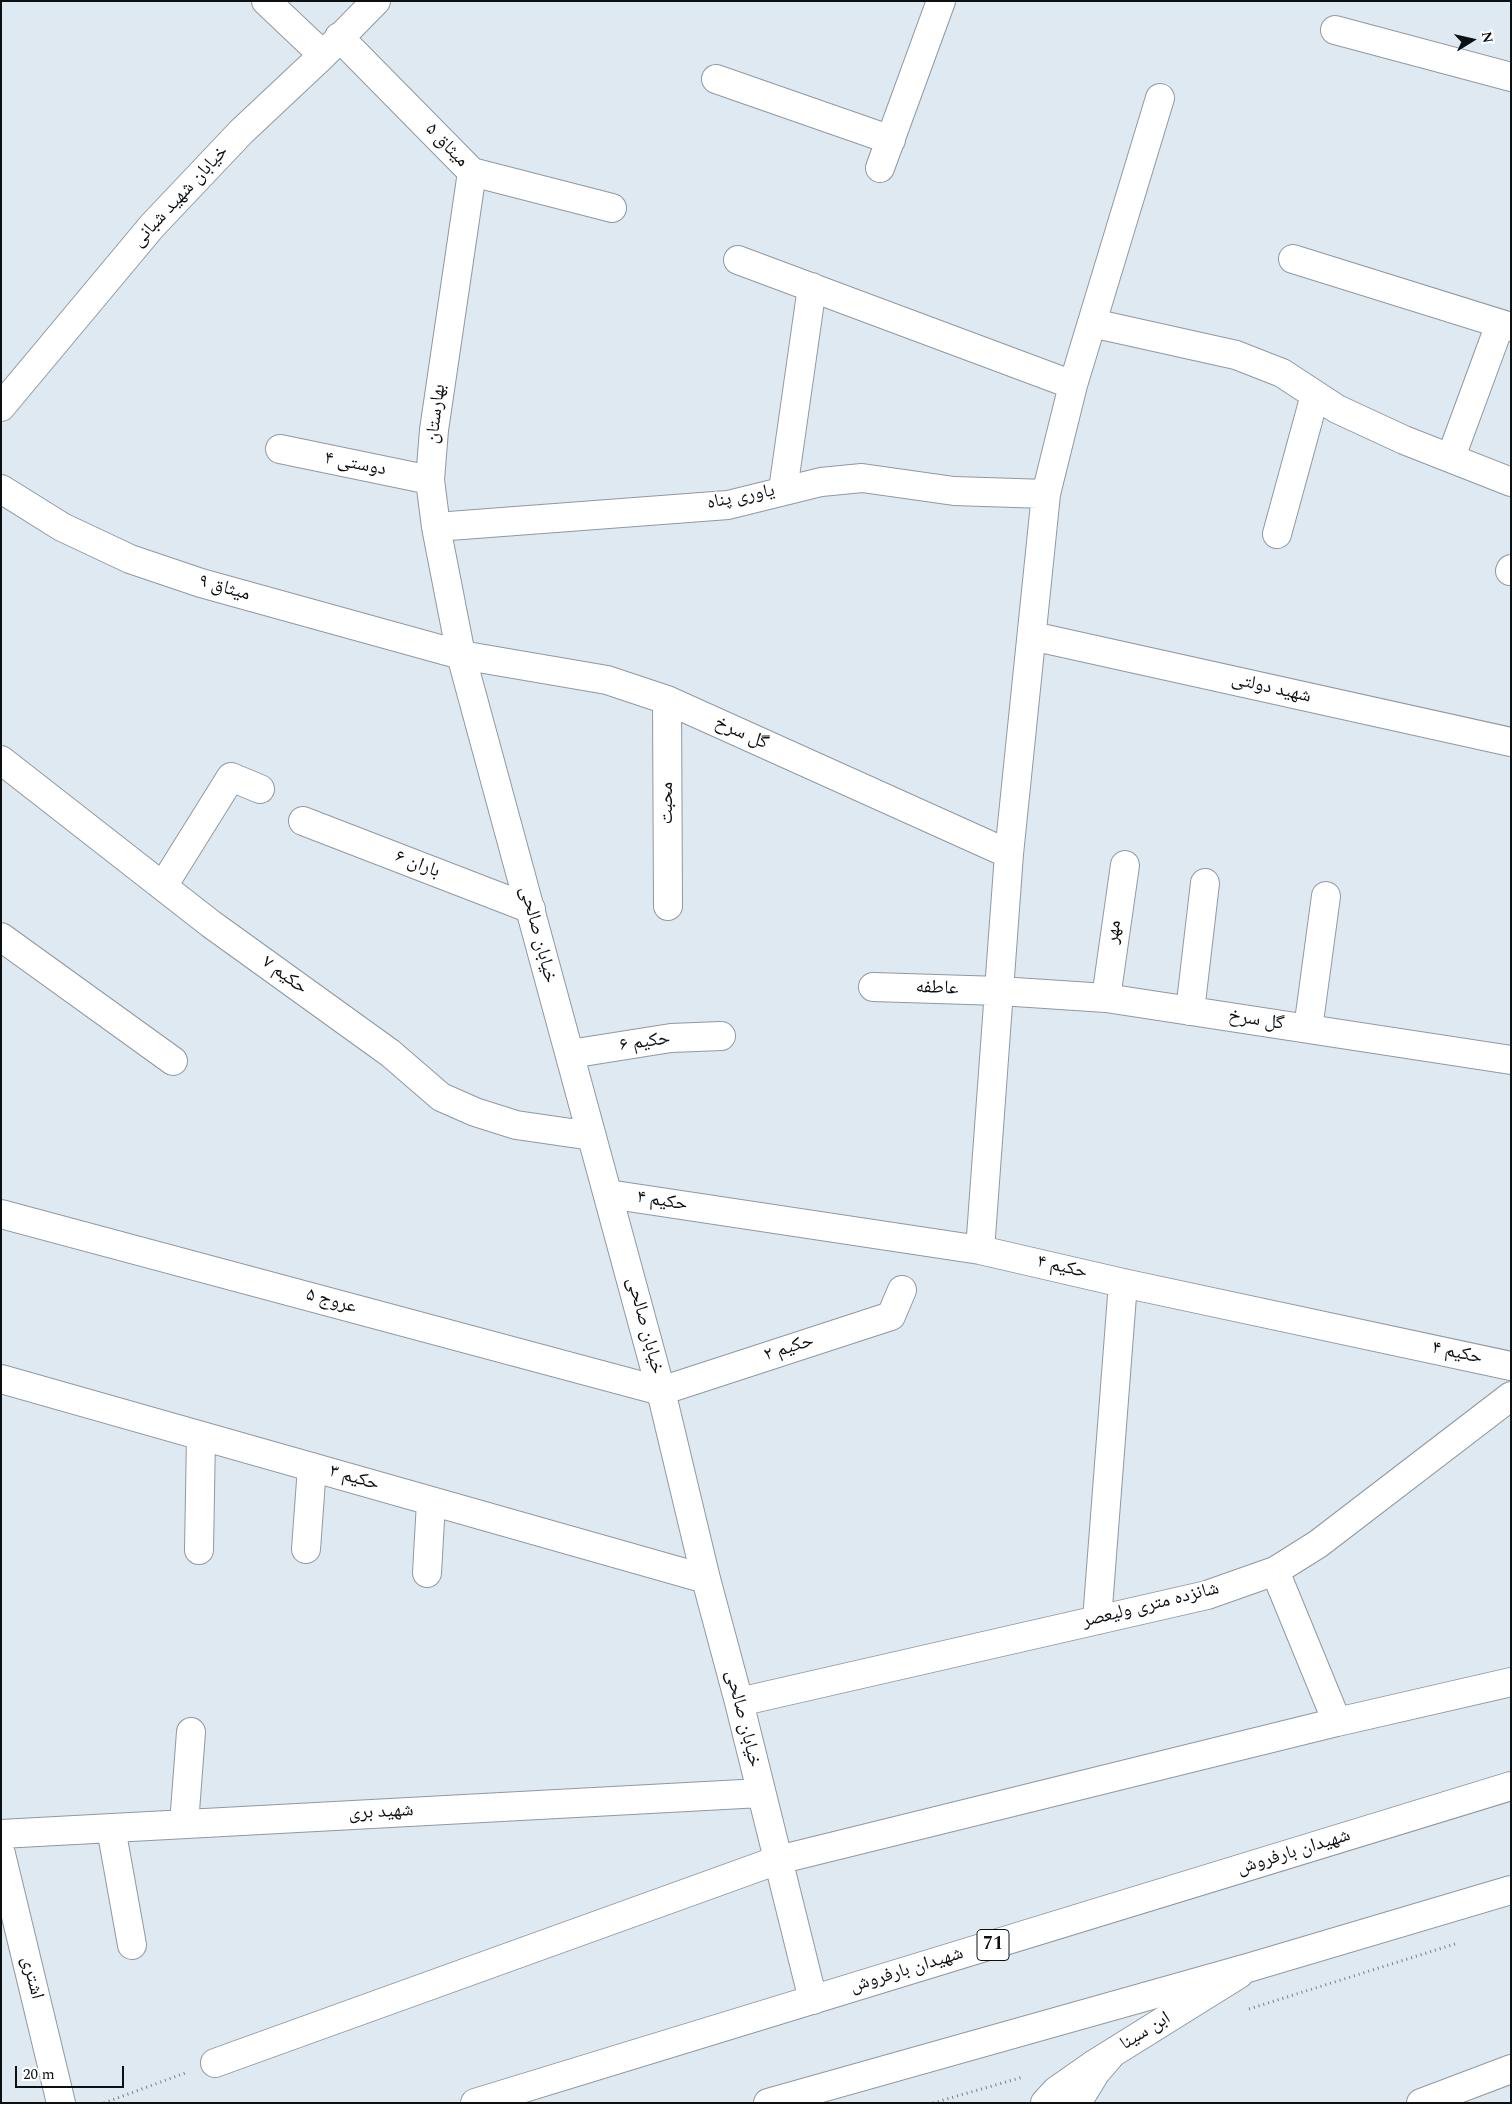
<!DOCTYPE html>
<html>
<head>
<meta charset="utf-8">
<style>
  body { margin:0 }
  #map { position:relative; width:1512px; height:2104px; overflow:hidden; background:#dfe9f2; font-family:Spectral,serif }
  canvas { display:block }
  .frame { position:absolute; inset:0; border:2px solid #0d1013; pointer-events:none }
  .north { position:absolute; left:1447px; top:15px; width:50px; height:50px; -webkit-text-stroke:4px #fff; paint-order:stroke; rotate:80deg; font-size:14px; font-weight:700; line-height:20px; text-align:center; color:#0d1013 }
  .north::after { content:''; display:block; margin:auto; width:18px; height:22px; background:#0d1013; clip-path:polygon(50% 0,100% 100%,50% 72%,0 100%) }
  .scale { position:absolute; left:15px; top:2066px; width:109px; height:22px; box-sizing:border-box; border:2px solid #0d1013; border-top:0; padding-left:6px; font-size:15px; line-height:18px; white-space:nowrap; color:#0d1013; -webkit-text-stroke:4px #fff; paint-order:stroke }
</style>
</head>
<body>
<div id="map">
<canvas width="1512" height="2104"></canvas>
<div class="frame"></div>
<div class="north">N</div>
<div class="scale">20 m</div>
</div>
<script>
const context = document.querySelector('canvas').getContext('2d');
context.lineJoin = 'round';
function stroke(path, color, width, dash) { context.strokeStyle = color; context.lineWidth = width; context.lineCap = dash ? 'butt' : 'round'; context.setLineDash(dash || []); context.stroke(path); }
function drawText(font, color, halo, rows, align = 'center') {
  context.font = font + ' Spectral,"Noto Naskh Arabic",serif'; context.lineWidth = 4.5; context.setLineDash([]); context.textBaseline = 'middle'; context.strokeStyle = halo; context.fillStyle = color; for (const [text, x, y, turn = 0] of rows) {
    context.save(); context.translate(x, y); context.rotate((+turn || 0) * Math.PI / 180); context.textAlign = isNaN(turn) ? turn : align; if (halo) context.strokeText(text, 0, 0); context.fillText(text, 0, 0); context.restore();
  }
}
const path = new Path2D(`
  M1249 2009 1458 1943
  M104 2103 185 2073
  M933 2103 1023 2077`);
const minor = new Path2D(`
  M266 1 323 55
  M1335 30 1511 77
  M339 37 472 172 612 208
  M716 79 891 140
  M880 168 941 1
  M472 172 434 430 430 480 436 527 461 655 661 1391 706 1579 739 1702 813 2000
  M1293 259 1511 327
  M738 260 1073 385
  M1092 323 1236 355 1282 373 1337 409 1404 440 1511 482
  M1 407 152 226 241 132 323 55 376 1
  M280 449 430 480
  M1451 457 1500 324
  M1 489 62 527 130 559 201 583 461 655 607 680 667 700 1009 854
  M783 490 812 287
  M436 527 728 505 821 482 862 478 954 491 1046 494
  M1277 534 1315 395
  M1510 571 1511 569
  M1032 636 1511 742
  M667 700 668 906
  M1 760 211 924 390 1053 441 1097 475 1112 516 1125 592 1136
  M303 821 531 909
  M163 886 231 777 260 789
  M1 937 173 1061
  M873 987 1000 991 1106 998 1511 1060
  M1106 998 1125 865
  M1190 1011 1205 883
  M1308 1029 1326 896
  M570 1054 671 1038 721 1036
  M608 1194 980 1250 1123 1283 1511 1366
  M1 1214 661 1391
  M980 1250 1009 854 1046 494 1073 385 1160 98
  M1 1379 706 1579
  M661 1391 891 1316 902 1290
  M306 1549 312 1467
  M199 1550 201 1437
  M1275 1571 1337 1722 1511 1682
  M427 1573 431 1502
  M1097 1620 1123 1283
  M739 1702 1207 1595 1275 1571 1318 1544 1511 1396
  M184 1824 191 1732
  M111 1828 132 1945
  M1 1834 761 1793
  M1 1854 61 2103
  M215 2063 778 1860 1337 1722
  M1077 2103 1096 2072 1109 2057
  M1421 2103 1511 2069`);
const major = new Path2D(`
  M1045 2103 1056 2091 1093 2065 1239 1974`);
const highway = new Path2D(`
  M475 2103 1511 1786
  M768 2103 1251 1967 1511 1890`);
const shields = [
  [993,1945,32]
];
const shieldNames = [
  ["71",993,1945]
];
const streetNames = [
  ["میثاق ۵",446,146,46],
  ["خیابان شهید شبانی",181,197,-47],
  ["بهارستان",437,414,-83],
  ["دوستی ۴",355,465,11],
  ["یاوری پناه",741,498,-11],
  ["میثاق ۹",224,589,16],
  ["شهید دولتی",1271,689,13],
  ["گل سرخ",741,734,24],
  ["محبت",668,803,-90],
  ["باران ۶",417,865,21],
  ["مهر",1115,932,-82],
  ["خیابان صالحی",537,935,75],
  ["حکیم ۷",284,976,36],
  ["عاطفه",937,989,2],
  ["گل سرخ",1256,1021,9],
  ["حکیم ۶",645,1043,-8],
  ["حکیم ۴",662,1202,9],
  ["حکیم ۴",1062,1268,13],
  ["عروج ۵",331,1302,15],
  ["خیابان صالحی",644,1326,75],
  ["حکیم ۲",789,1349,-18],
  ["حکیم ۴",1457,1354,12],
  ["حکیم ۳",354,1479,16],
  ["شانزده متری ولیعصر",1151,1606,-14],
  ["خیابان صالحی",742,1719,76],
  ["شهید بری",381,1813,-3],
  ["شهیدان بارفروش",1294,1853,-17],
  ["شهیدان بارفروش",907,1971,-17],
  ["اشتری",31,1978,76],
  ["ابن سینا",1146,2032,-32]
];
stroke(minor, '#9099a1', 30);
stroke(major, '#9099a1', 30);
stroke(highway, '#9099a1', 30);
stroke(path, '#798086', 3, [1, 4]);
stroke(minor, '#fff', 28);
stroke(major, '#fff', 28);
stroke(highway, '#fff', 28);
for (const [x, y, w] of shields) { const box = new Path2D(); box.roundRect(x - w / 2, y - 15.5, w, 31, 4); context.fillStyle = '#fff'; context.fill(box); stroke(box, '#0d1013', 1); }
drawText('bold 18px', '#0d1013', null, shieldNames);
drawText('19px', '#0d1013', '#fff', streetNames);
</script>
</body>
</html>
